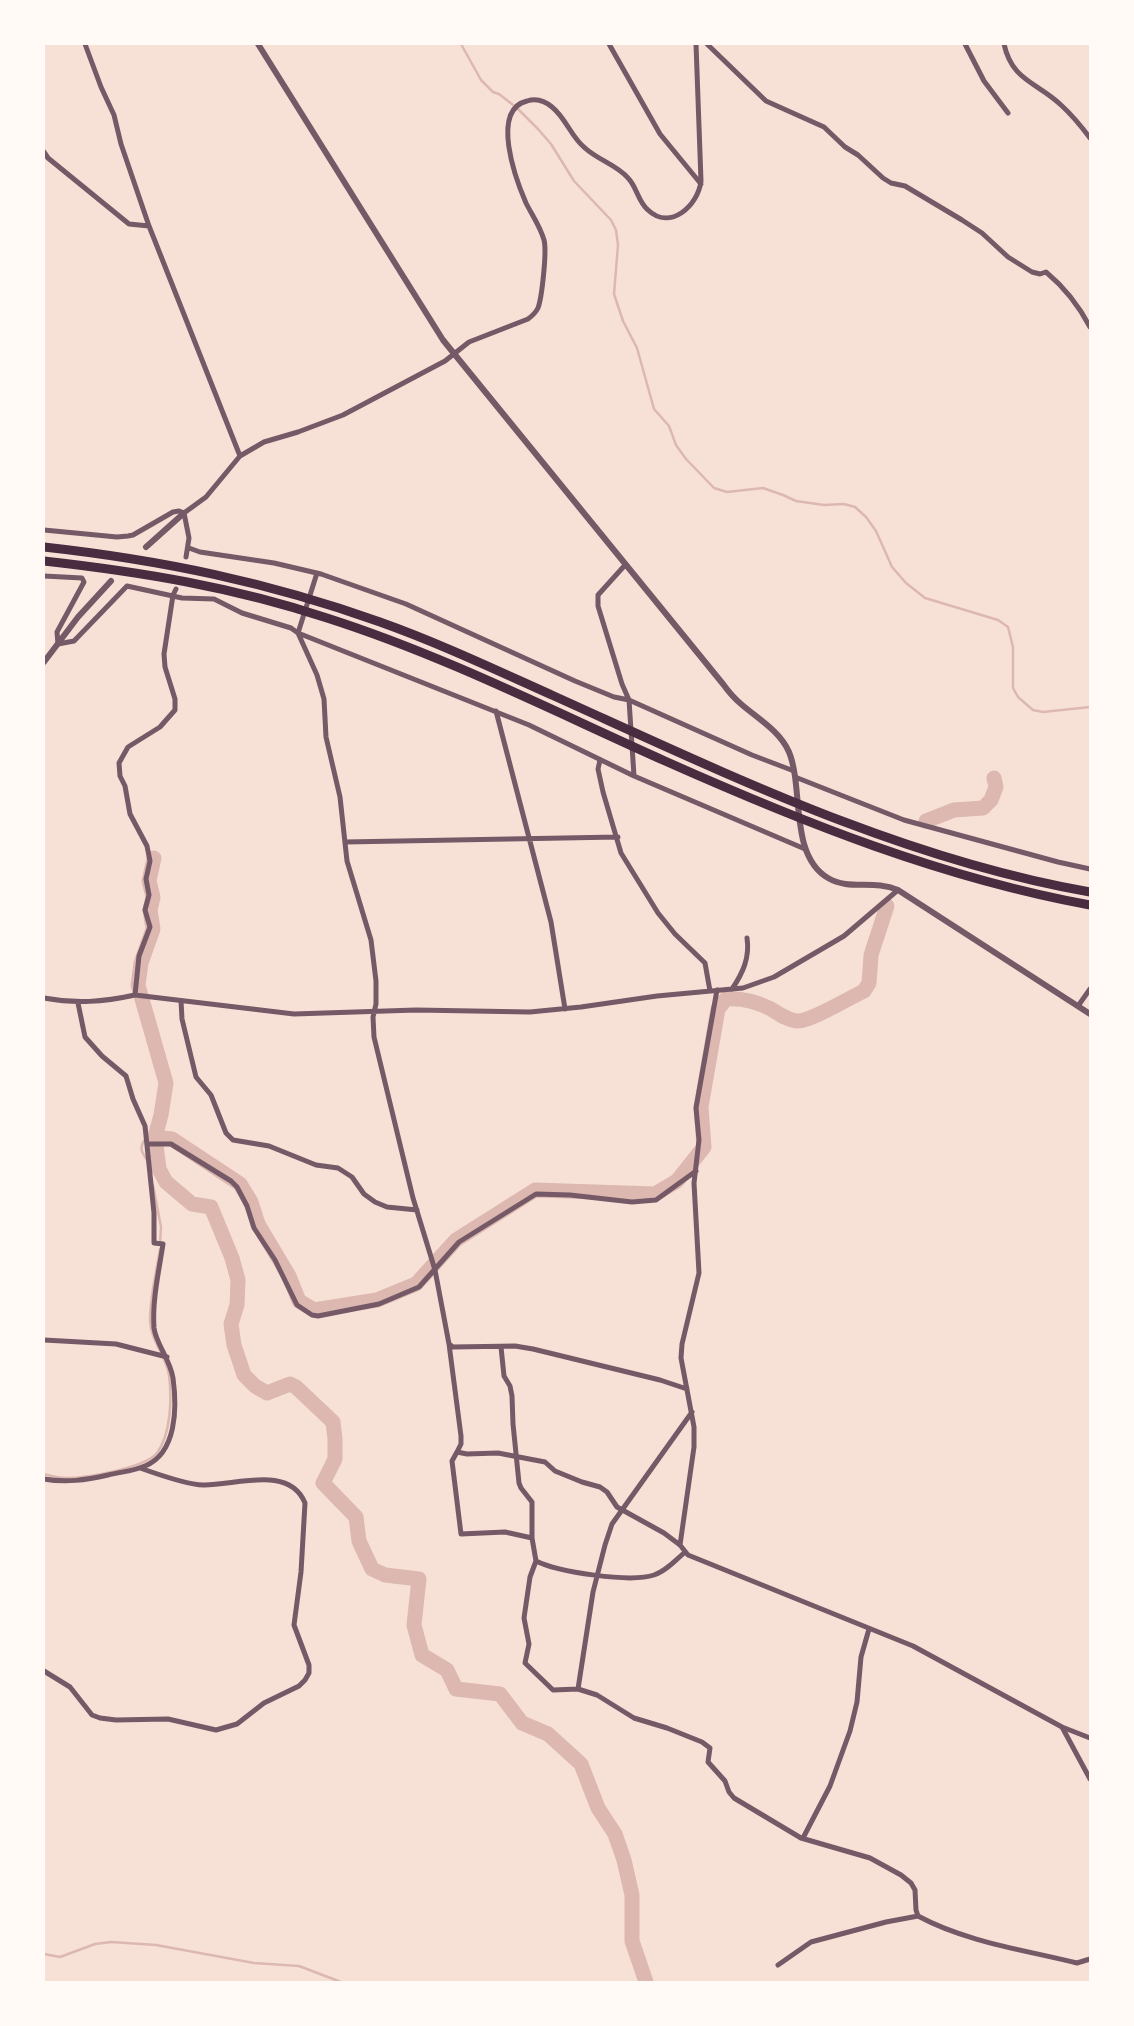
<!DOCTYPE html>
<html>
<head>
<meta charset="utf-8">
<style>
  body { margin:0 }
  #map { position:relative; width:1134px; height:2026px; overflow:hidden; background:#f7e1d7; font-family:"Source Serif 4",serif }
  canvas { display:block }
  .frame { position:absolute; inset:0; border:45px solid #fffaf5; pointer-events:none }
</style>
</head>
<body>
<div id="map">
<canvas width="1134" height="2026"></canvas>
<div class="frame"></div>
</div>
<script>
const context = document.querySelector('canvas').getContext('2d');
context.lineJoin = 'round';
function stroke(path, color, width, dash) { context.strokeStyle = color; context.lineWidth = width; context.lineCap = dash ? 'butt' : 'round'; context.setLineDash(dash || []); context.stroke(path); }
const stream = new Path2D(`
  M461 44 481 80 493 92 499 94 517 108 538 129 551 144 574 181 611 220 616 230 618 245 614 294 623 321 637 348 654 409 669 426 676 445 686 459 714 488 727 492 763 488 783 495 796 501 824 505 844 504 855 507 866 517 876 531 892 567 906 583 925 598 998 620 1008 627 1013 647V688L1018 697 1033 710 1043 712 1090 707
  M147 1160C142 1152 139 1149 144 1141L155 1137
  M153 1185 161 1227 160 1244
  M44 1474C51 1476 59 1478 66 1478 86 1478 145 1468 157 1453 171 1434 172 1398 169 1375 166 1356 151 1341 150 1321 150 1297 156 1273 160 1249
  M44 1954 60 1957 95 1944 111 1942 156 1945 254 1963 299 1966 341 1982`);
const river = new Path2D(`
  M926 821 954 810 983 808 991 800 996 787 994 778
  M154 858 149 881 153 897 150 910 153 929 141 963 138 985 166 1083 161 1115 155 1137 159 1169 166 1182 192 1204 211 1207 232 1258 238 1280 237 1305 231 1324 234 1345 244 1375 255 1386 267 1393 290 1384 296 1387 333 1422 335 1439V1459L323 1483 356 1517 359 1541 372 1569 385 1575 419 1579 414 1625 422 1655 447 1670 456 1689 500 1694 522 1723 548 1734 581 1764 598 1808 615 1834 624 1860 632 1895V1941L646 1982
  M155 1137 172 1139 240 1184 251 1202 258 1224 289 1276 299 1301 314 1310 377 1300 416 1284 456 1240 535 1190 655 1194 677 1181 704 1147 701 1107 718 1009 726 999C742 998 757 1002 771 1009 779 1014 789 1021 798 1021 811 1021 851 997 864 991L869 983 871 955 887 906`);
const minor = new Path2D(`
  M85 44 101 87 114 115 121 144 149 226
  M609 44 660 134 701 184
  M707 44 766 101 824 127 845 147 858 155 883 178 891 183 905 186 962 220 982 233 1008 257 1032 272 1040 274 1046 272C1064 287 1079 306 1090 327
  M965 44 984 81 1008 113
  M1004 44C1012 81 1037 82 1061 105 1072 115 1081 126 1090 138
  M44 152 48 158 129 224 149 226 240 456 206 497 184 513 179 511 173 512 133 535 128 536 117 537 44 530
  M240 456 264 442 298 432 343 415 445 361 469 342 528 319C532 316 536 312 538 308 542 297 547 251 544 240 540 226 532 215 526 203 516 180 490 110 527 101 536 98 545 101 552 107 566 118 571 137 585 148 598 160 617 165 628 178 637 187 638 202 648 210 670 231 698 206 701 181L696 44
  M184 513 189 538 186 557
  M189 548 200 552 274 563 321 574 406 604 575 681 614 697 629 700 752 755 794 771
  M626 564 598 595V606L622 684 629 700 634 776
  M317 573 298 633 317 675 324 699 326 737 340 797 347 861 371 940 376 981V1004L373 1017 374 1037 413 1198 435 1270 449 1344 453 1347 515 1346 533 1349 660 1380 687 1389
  M44 576 82 578 84 582 57 632 58 644 74 641 127 586 182 598 214 599 242 613 291 628 298 633 529 725 634 776 805 849
  M496 711 551 922 565 1009
  M600 760 598 769 603 792 621 853 658 913 675 934 705 963 710 991
  M795 777 904 820 1058 862 1090 869
  M345 842 618 837
  M732 989C743 973 750 957 747 938
  M135 995 139 956 150 927 145 910 149 895 146 879 150 861 147 846 130 814 125 786 120 776 119 763 128 747 160 727 175 710V699L165 667 164 654 173 595 176 589
  M44 998C76 1004 103 1002 135 995L294 1014 416 1010 530 1012 581 1007 657 996 743 988 774 977 844 936 898 890
  M181 1001 182 1019 196 1077 211 1095 226 1133 233 1140 269 1146 316 1165 338 1168 352 1177 364 1194 375 1202 387 1207 417 1210
  M1078 1006 1090 989
  M147 1144H171L231 1181 237 1187 247 1206 254 1228 275 1260 297 1305 312 1315 318 1316 379 1304 419 1287 459 1242 536 1194 570 1195 632 1202 656 1200 696 1171
  M44 1340 116 1344 167 1357
  M449 1344 461 1436V1444L457 1452
  M501 1347 504 1376 510 1386 512 1396 513 1424 519 1483 521 1488 532 1502V1538L536 1561 530 1577 524 1618 529 1644 525 1663 553 1690 578 1689 593 1592 605 1545 612 1524 692 1412
  M44 1479C66 1483 86 1480 108 1475 120 1472 134 1471 145 1466 177 1453 177 1407 173 1378 170 1359 156 1344 154 1328 152 1300 159 1271 163 1244L154 1243V1213L145 1126 133 1099 126 1076 102 1056 85 1037 78 1003
  M532 1538 505 1532 461 1534 452 1461 457 1452 467 1454 498 1453 545 1462 555 1471 582 1482 600 1487 607 1492 617 1507 664 1533 680 1545 688 1555 913 1646 1062 1727 1090 1779
  M680 1545 694 1447V1427L681 1358 682 1344 699 1273 694 1183 699 1140 696 1108 717 990
  M536 1561C558 1572 630 1583 654 1575 666 1571 676 1560 685 1552
  M44 1671 70 1687 92 1715 100 1718 116 1720 168 1719 216 1730 237 1724 264 1703 299 1686 305 1680 309 1673V1665L294 1625 301 1572 305 1503C289 1464 234 1486 203 1485 189 1485 154 1473 140 1468
  M578 1689 597 1695 634 1718 667 1728 702 1742 710 1748 708 1762 725 1781 729 1792 734 1798 801 1838 870 1858 901 1875 911 1883 915 1890 916 1910 918 1916C966 1942 1025 1950 1077 1963L1090 1959
  M1062 1727 1090 1738
  M803 1838 830 1786 850 1731 857 1702 861 1657 869 1629
  M778 1965 811 1942 886 1922 918 1916`);
const tertiary = new Path2D(`
  M258 44 443 340 723 684C728 691 734 698 741 704 757 718 780 731 789 752 804 789 789 855 828 878 850 891 873 879 898 890L1090 1014
  M146 547 184 513
  M44 662 78 617 111 581`);
const motorway = new Path2D(`
  M44 547C161 560 268 582 380 622 439 643 496 670 554 696 727 774 901 859 1090 892
  M44 561C142 572 233 587 327 618 443 655 553 711 665 761 802 822 942 878 1090 905`);
stroke(stream, '#dcb8b0', 2.5);
stroke(river, '#dcb8b0', 15);
stroke(minor, '#755966', 5);
stroke(tertiary, '#755966', 6);
stroke(motorway, '#4a2c40', 9);
</script>
</body>
</html>
